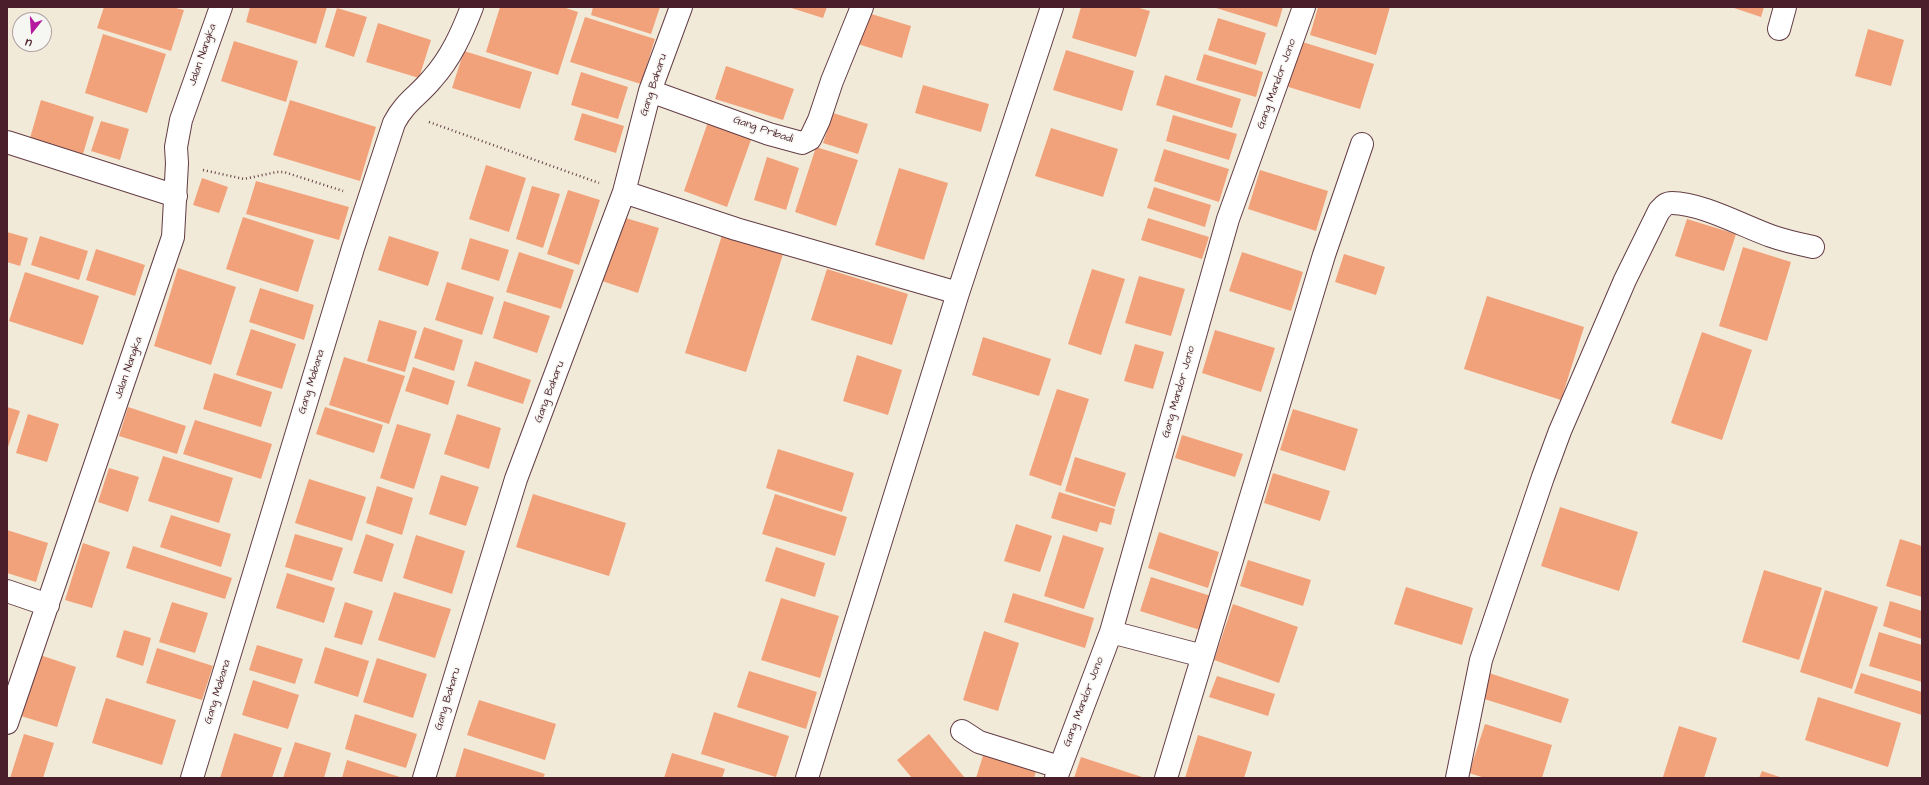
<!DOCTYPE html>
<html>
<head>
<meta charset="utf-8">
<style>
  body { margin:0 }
  #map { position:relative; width:1929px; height:785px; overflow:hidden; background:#f1ead8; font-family:"Architects Daughter",sans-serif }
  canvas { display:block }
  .frame { position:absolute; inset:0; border:8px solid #4a1f2b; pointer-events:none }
  .north { position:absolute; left:12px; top:12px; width:40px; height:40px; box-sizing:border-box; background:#f6f6f2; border:1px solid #b1a0a2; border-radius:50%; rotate:197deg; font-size:11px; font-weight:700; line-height:16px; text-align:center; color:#4a1f2b }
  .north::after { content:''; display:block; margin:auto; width:14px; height:18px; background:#b5179e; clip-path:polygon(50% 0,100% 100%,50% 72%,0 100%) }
</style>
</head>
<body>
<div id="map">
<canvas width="1929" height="785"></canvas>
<div class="frame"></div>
<div class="north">U</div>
</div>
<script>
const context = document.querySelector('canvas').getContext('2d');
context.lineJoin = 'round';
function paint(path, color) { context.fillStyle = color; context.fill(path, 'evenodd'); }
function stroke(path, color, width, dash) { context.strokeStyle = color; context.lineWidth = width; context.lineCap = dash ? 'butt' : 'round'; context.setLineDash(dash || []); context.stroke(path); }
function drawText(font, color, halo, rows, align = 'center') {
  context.font = font + ' "Architects Daughter",sans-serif'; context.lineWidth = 3; context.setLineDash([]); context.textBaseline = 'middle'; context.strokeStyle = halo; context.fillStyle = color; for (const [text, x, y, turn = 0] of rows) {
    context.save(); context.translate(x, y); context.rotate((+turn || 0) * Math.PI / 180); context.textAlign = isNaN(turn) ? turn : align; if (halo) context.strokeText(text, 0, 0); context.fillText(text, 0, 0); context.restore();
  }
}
const building = new Path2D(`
  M104 7H172L184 10 171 51 97 28Z
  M250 7H327L316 44 246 22Z
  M500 7H563L578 12 558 75 486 52Z
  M593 7H660L651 34 591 15Z
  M788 7H827L823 18Z
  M1081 7H1136L1150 11 1136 57 1072 38Z
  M1213 7H1283L1277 27Z
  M1318 7H1390L1376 55 1310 35Z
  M1731 7H1764L1761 17Z
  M337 8 367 17 354 57 325 47Z
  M868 13 911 26 902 58 858 44Z
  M585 17 655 39 641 84 570 62Z
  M1218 18 1266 33 1256 65 1208 50Z
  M378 23 431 40 419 78 366 62Z
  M1868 29 1904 40 1891 86 1855 76Z
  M103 34 166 54 147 113 85 93Z
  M1296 40 1374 64 1360 109 1282 85Z
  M234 41 298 61 286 102 221 81Z
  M1066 50 1134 71 1122 111 1053 90Z
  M464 51 532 72 520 109 452 88Z
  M1204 54 1263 72 1256 97 1196 80Z
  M726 66 794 89 783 120 715 99Z
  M581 72 628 87 618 119 571 105Z
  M1165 75 1241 99 1232 128 1156 105Z
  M923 85 989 104 981 132 915 113Z
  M41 100 94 117 83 154 30 138Z
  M290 100 376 127 360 181 273 155Z
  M582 113 624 126 616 153 574 140Z
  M833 113 868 124 858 154 823 143Z
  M1173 115 1237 134 1229 160 1166 141Z
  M101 121 129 129 120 160 91 151Z
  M708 122 752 137 727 207 684 191Z
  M1051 128 1118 149 1103 197 1035 176Z
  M816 147 858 160 836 226 795 212Z
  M1164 149 1229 169 1219 202 1154 181Z
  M767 157 799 168 786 210 754 200Z
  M486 165 526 178 509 232 469 219Z
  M899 168 948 183 924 260 875 245Z
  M1260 170 1328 191 1316 231 1248 209Z
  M202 178 228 187 219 213 193 205Z
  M256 181 349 207 339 240 246 214Z
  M532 186 560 194 543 248 516 239Z
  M1154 187 1211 205 1205 227 1147 208Z
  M568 190 600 200 579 265 547 254Z
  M619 216 659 228 638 293 599 280Z
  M243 217 314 240 298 292 226 269Z
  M1148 218 1209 237 1202 259 1141 240Z
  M1687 219 1736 234 1724 271 1675 256Z
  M7 232 28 238 20 266 7 262Z
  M723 232 784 251 746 372 685 353Z
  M40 236 88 251 79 280 31 265Z
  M389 236 439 252 428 286 378 270Z
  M470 238 509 250 499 281 461 269Z
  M1743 247 1791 262 1767 341 1719 326Z
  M96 249 145 265 135 296 86 280Z
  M519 252 574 270 561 309 506 292Z
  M1242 252 1303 272 1291 311 1229 291Z
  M1344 254 1385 267 1376 295 1335 282Z
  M178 268 236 287 211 365 154 346Z
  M827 269 908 294 892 345 811 320Z
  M1092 269 1125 279 1101 355 1068 344Z
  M25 272 99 296 83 345 9 321Z
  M1139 276 1185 289 1171 336 1125 323Z
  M447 282 494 297 482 335 435 320Z
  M260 288 314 305 304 340 249 322Z
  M1487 296 1584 327 1561 400 1464 369Z
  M504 301 550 316 537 353 493 338Z
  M379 320 417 331 405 372 367 361Z
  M424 327 463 340 454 371 414 358Z
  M251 329 296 344 282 389 236 375Z
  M1215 330 1275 348 1261 392 1202 373Z
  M1702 332 1752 350 1722 440 1671 423Z
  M983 337 1051 359 1039 396 972 375Z
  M1135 344 1164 352 1153 389 1124 381Z
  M857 355 902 370 888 415 843 401Z
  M344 357 405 376 389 424 329 405Z
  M475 361 531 380 523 404 467 386Z
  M413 367 455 381 448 405 405 391Z
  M214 373 272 392 261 427 203 409Z
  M1057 389 1089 399 1061 486 1029 475Z
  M7 407 20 411 7 450Z
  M128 407 186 426 177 454 119 436Z
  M325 407 383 425 374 453 316 434Z
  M1293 409 1358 429 1345 471 1280 450Z
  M28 414 59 424 47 462 16 453Z
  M457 414 501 428 489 469 444 454Z
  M195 420 272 444 261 479 183 454Z
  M397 424 431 434 414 489 380 478Z
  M1182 435 1243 454 1235 477 1175 458Z
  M778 449 854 473 842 512 766 488Z
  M163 456 233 478 219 523 148 501Z
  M1075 457 1126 473 1115 507 1065 491Z
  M109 468 139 477 128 512 98 502Z
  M1273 473 1330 491 1320 521 1264 503Z
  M441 475 479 487 466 526 429 514Z
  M309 479 366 497 352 541 295 523Z
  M377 486 413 498 402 535 366 523Z
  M1059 492 1115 509 1111 525 1100 522 1097 532 1051 518Z
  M533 494 626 523 609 576 516 547Z
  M775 494 847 517 835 556 762 534Z
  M1560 507 1638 532 1619 591 1541 566Z
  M171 515 231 534 221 567 160 547Z
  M1016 524 1052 536 1040 572 1004 561Z
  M7 530 48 543 36 582 7 573Z
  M1159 532 1219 552 1208 588 1148 568Z
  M295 534 343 548 332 581 285 567Z
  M366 534 394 544 382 582 353 573Z
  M416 535 465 551 452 594 403 578Z
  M1063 535 1104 548 1084 609 1044 596Z
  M1900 539 1922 546V597L1886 586Z
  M83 543 110 552 92 608 65 600Z
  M133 546 232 578 225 599 126 568Z
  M776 547 825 563 815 597 765 581Z
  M1248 560 1311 580 1303 606 1240 586Z
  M1764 570 1822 588 1799 660 1742 642Z
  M287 573 335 588 324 623 276 608Z
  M1151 577 1211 596 1200 630 1140 611Z
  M1406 587 1473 608 1462 645 1394 624Z
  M1825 590 1878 607 1852 689 1800 672Z
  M394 592 451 609 435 658 378 640Z
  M1013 593 1094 618 1085 648 1004 622Z
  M781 598 839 616 820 678 761 660Z
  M1890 601 1922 611V639L1883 626Z
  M172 602 208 613 195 653 159 642Z
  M345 602 373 611 362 645 334 637Z
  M1233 604 1298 627 1279 683 1214 660Z
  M124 630 151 638 143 666 116 657Z
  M984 631 1019 643 998 711 963 700Z
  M1879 632 1922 645V682L1869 666Z
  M257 645 303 659 295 684 249 670Z
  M325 647 369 661 358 697 314 683Z
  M157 648 213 666 202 700 146 683Z
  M40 655 76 667 57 727 21 716Z
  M377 658 427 674 413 718 363 702Z
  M749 671 817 692 806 729 737 707Z
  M1489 673 1569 699 1561 723 1481 698Z
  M1861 673 1922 692V715L1854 693Z
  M1217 676 1275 694 1268 716 1209 697Z
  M253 680 299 695 288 729 242 715Z
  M1818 697 1901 723 1888 767 1805 740Z
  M106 698 176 720 162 765 92 743Z
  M479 700 556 724 545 760 467 735Z
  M714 712 789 736 776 777 701 754Z
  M355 714 417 734 406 768 345 749Z
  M1485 724 1552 745 1542 778H1485L1469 773Z
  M1679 726 1717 738 1704 778 1663 777Z
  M234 733 282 748 272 778H220Z
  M24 734 54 743 43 778H10Z
  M929 734 965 778H912L897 760Z
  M1198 735 1252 752 1244 778H1185Z
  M295 742 331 753 324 778H283Z
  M986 746 1039 762 1034 778H976Z
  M464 748 545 774 543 778H455Z
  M672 753 725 769 722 778H664Z
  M1081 757 1145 778H1074Z
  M347 760 403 778H342Z
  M1762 771 1783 778H1759Z`);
const path = new Path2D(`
  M429 122 599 183
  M203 170 244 179 277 172H284L343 191`);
const street = new Path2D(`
  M1779 29 1785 7
  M650 91 769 134 802 143 810 139 819 120 832 81 862 7
  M7 142 176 196
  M624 192 736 229 958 293
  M7 591 48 605
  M1111 632 1203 656
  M7 723 173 237 177 163 176 147 181 120 221 7
  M962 731 979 742 1059 767
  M192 778 353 248 394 123C405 102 418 96 432 79 451 58 462 33 472 7
  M424 778 516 479 624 192 650 91 681 7
  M807 778 958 293 1052 7
  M1056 778 1111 632 1228 219 1304 7
  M1166 778 1324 255 1362 144
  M1457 778 1481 660 1543 477 1560 431 1625 280 1659 211C1663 207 1665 203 1672 203 1701 203 1743 226 1771 236 1785 241 1799 244 1813 247`);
const streetNames = [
  ["Jalan Nangka",203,55,-71],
  ["Gang Mandor Jono",1277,84,-70],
  ["Gang Baharu",654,85,-72],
  ["Gang Pribadi",763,130,19],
  ["Jalan Nangka",129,368,-71],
  ["Gang Mabana",312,382,-73],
  ["Gang Baharu",550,392,-69],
  ["Gang Mandor Jono",1179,392,-74],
  ["Gang Mabana",218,692,-73],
  ["Gang Baharu",448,699,-73],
  ["Gang Mandor Jono",1084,702,-69]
];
paint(building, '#f2a27b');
stroke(street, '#633d45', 24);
stroke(path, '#633d45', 2.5, [1, 3]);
stroke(street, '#fff', 22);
drawText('11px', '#4a1f2b', '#f6f6f2', streetNames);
</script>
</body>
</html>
